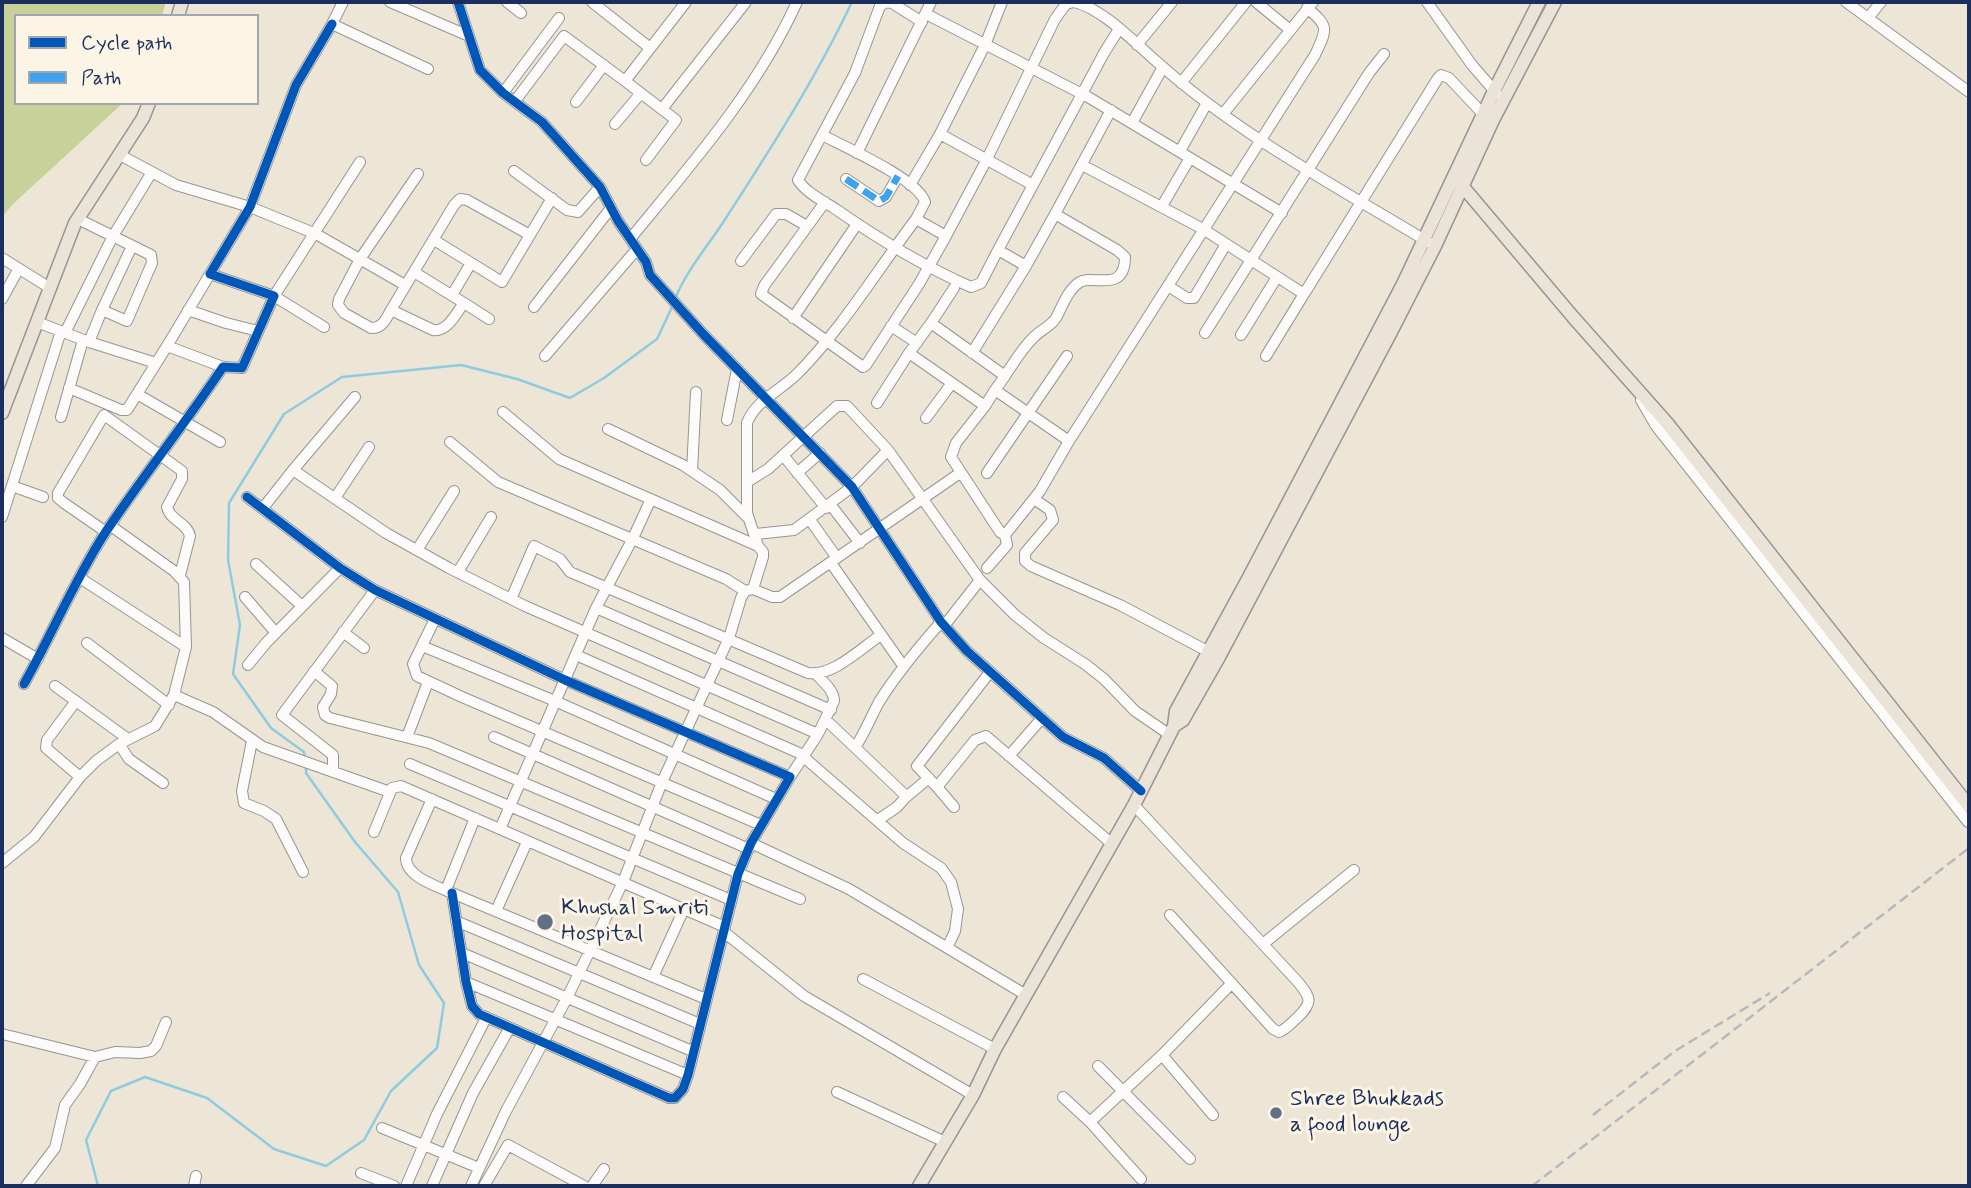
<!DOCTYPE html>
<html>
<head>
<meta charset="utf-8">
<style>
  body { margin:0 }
  #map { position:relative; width:1971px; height:1188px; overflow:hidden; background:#ede6d7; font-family:Mynerve,sans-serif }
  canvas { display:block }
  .frame { position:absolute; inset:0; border:4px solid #1b2f5e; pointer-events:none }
  .legend { position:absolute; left:14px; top:14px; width:245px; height:91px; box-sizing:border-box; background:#fcf5e5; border:2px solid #a2a6af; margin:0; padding:9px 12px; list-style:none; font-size:21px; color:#1b2f5e }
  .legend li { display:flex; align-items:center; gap:14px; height:35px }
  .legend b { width:35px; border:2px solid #a2a6af }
</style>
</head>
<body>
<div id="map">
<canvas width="1971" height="1188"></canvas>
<div class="frame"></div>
<ul class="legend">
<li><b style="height:9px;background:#0057b8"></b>Cycle path</li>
<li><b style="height:9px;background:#3da3ed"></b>Path</li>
</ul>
</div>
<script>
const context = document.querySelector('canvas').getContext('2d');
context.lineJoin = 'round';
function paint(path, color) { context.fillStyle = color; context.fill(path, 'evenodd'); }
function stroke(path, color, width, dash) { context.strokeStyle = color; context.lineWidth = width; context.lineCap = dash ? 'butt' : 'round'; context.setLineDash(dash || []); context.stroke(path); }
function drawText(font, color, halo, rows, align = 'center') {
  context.font = font + ' Mynerve,sans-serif'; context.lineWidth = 6; context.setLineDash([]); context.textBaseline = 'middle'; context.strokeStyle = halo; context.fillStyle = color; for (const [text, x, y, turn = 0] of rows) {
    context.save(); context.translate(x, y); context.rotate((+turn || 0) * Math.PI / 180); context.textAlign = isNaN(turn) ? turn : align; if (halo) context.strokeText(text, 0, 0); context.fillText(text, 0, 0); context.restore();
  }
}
const green = new Path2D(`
  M2 2H166L162 16H16V103H123L13 204 2 217Z`);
const stream = new Path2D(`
  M675 299C686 271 708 246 724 221 770 150 816 78 852 2
  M305 759 304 752 271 728 233 674 240 625 228 560 229 503 284 414 342 377 461 365 517 379 570 398 604 378 657 339 673 305
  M98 1186 86 1140 111 1091 145 1077 207 1098 274 1149 326 1166 364 1140 391 1091 437 1048 444 1003 419 965 398 892 355 842 306 773V766`);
const minor = new Path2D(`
  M343 2 332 24 428 69
  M390 2 469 36
  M458 2 480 70 503 93 542 122 600 187 618 221 646 262 650 275 704 335 852 487 941 622 967 651 1063 737 1104 758 1141 791
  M507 2 521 13
  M592 2 650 48
  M1074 2C1102 8 1134 42 1156 61 1237 134 1336 186 1428 242
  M1256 2 1289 29
  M1427 2 1472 65 1498 95
  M1846 2 1969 92
  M926 14 1088 97 1282 213
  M1868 18 1881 2
  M922 22 892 3 886 2 880 6 855 73 798 180C806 193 825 202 837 210 880 240 923 266 971 287L981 283 998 250
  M1137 45 1172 2
  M1181 83 1246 2
  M503 93 559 18
  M515 101 564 36 625 81
  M576 102 604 65
  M662 109 746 2
  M1223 114 1313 2
  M1132 123 1163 67
  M615 124 641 93
  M940 134 1033 185 998 250 1026 266 972 353
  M1180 151 1207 103
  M857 153 931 2
  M120 155 176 185 250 207 316 234 405 285
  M646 160 676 120 625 81 686 2
  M1082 165 1203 229 1304 294 1438 78 1441 75 1449 78 1483 114
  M514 171 567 210 578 212 600 187
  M846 179 879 201 886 197 898 176
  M910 185 940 134 985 45 1002 2
  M1033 185 1104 53 1119 29
  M825 202 764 286 761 294 863 367 866 365 919 284 946 236 986 161 1055 19 1066 4 1074 2
  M1162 206 1190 158
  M78 219 151 255 152 263 127 321 102 310 89 342
  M916 219 946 236
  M530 235 552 198
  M630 239C691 165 757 90 797 2
  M2 258 50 288
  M741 261 776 214H786L807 226
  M1026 266 1055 214
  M414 272 464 303C456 313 448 332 433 330L391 310 454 205 460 199 467 200 530 235 502 282 434 240
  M1168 286 1187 298H1194L1226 244
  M452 295 471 263
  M2 299 18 270
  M464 303 489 319
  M534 307 611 208
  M102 310 132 246
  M188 310 226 323 258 331
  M391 310C386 319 382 329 371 328L344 313 338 305 339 299 360 259 418 174
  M793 318 857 224
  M37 322 89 342 156 363
  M931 323 954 288
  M891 326 917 343
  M324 327 274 296 360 162
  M65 333 113 236 152 172
  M1205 333 1369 73 1384 54
  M1241 335 1277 277
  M167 346 210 274
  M545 356 637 249
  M1266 356 1304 294
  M1005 376C1014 362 1023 347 1035 336 1042 329 1050 327 1056 318 1062 307 1068 289 1080 282 1092 274 1125 294 1125 257L1117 250 1055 214 1111 110
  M69 388 121 410H127L137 394
  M995 390 1005 376 931 323 909 353 985 406 995 390 1069 441
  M355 397 293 470 386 533 449 568 525 606 818 734
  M1641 400 1656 426 1968 822
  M877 403 909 353
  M985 406 956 443 951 457 1000 532 1005 535 1040 491 1069 441 1315 55C1327 29 1330 27 1307 8
  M503 412 559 459 758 546 763 552V557L753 589
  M61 417 83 340
  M926 418 952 383
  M727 420 737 369
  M608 429 683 465 720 490 748 518
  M220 442 137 394 167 346 223 367
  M450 442 498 482 726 579 745 591
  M783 455 826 508
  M692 471 696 392
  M797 473 820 453
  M987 473 1067 356
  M747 482 768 469 837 406H847L888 450 980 580 1015 615 1044 638 1085 664 1104 679 1135 711 1170 735
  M12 486 43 497
  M247 497 340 568 375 590 565 680 790 777 751 843 738 874 688 1075 683 1089 675 1098H669L479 1014 472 1006 466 982 452 893
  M335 498 369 447
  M1034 499 1050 510 1053 520 1025 553V561L1031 566 1120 605 1213 654
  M830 504 860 543
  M263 508 293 470
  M2 517 61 331
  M810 520 837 558
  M106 532 64 503 58 498V493L104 415 182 471V479L167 507C170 521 187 522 190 536L180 575
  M756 534 794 530 852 487 888 450
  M758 546 747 513V423C755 401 781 390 797 374 841 330 878 269 916 219L925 202C918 179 845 147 822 135
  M417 550 454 491
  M831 563 904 667
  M256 564 302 606
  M987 568 1007 545 1005 535
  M458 572 491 517
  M80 578 186 647
  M245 597 276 633
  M511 599 534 546 560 559 570 572 808 673C833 677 861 648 881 635
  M596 608 831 710
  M435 619 413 664 417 676 462 697 761 825
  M944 626 980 580
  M343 632 364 648
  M2 638 38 659
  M87 643 169 705
  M422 646 555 701 776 799
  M576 655 799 753 903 843 941 868 951 882 958 909 955 931 948 946
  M248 665 266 643 340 568
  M314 671 332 686 331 694 323 707 325 715 330 718 429 743 800 899
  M24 684C52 634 74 581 105 533 143 476 185 424 223 367L242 368 274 296 210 274 250 207 296 85 332 24
  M55 686 128 739
  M174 695 213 712 263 747 390 792
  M76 701 47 740 46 748 80 777
  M826 720 904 794 905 798 897 807 878 820
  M407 737 428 682
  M494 737 749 849
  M252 741 242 791 244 803 264 811 276 819 303 872
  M119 744 129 759 163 783
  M856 746C865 732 871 717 879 702 897 673 919 647 941 622
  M1009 756 1042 718
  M410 764 731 900
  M333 772V755L282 715 375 590
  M790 777 818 734 834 701C834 690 823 682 816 674
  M937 787 917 766 990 672
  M905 798 929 778
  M432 799 406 858C406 877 437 886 452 893L706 999
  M1134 805 1298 982C1311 998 1313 1002 1298 1017 1291 1023 1287 1029 1279 1032L1273 1029 1170 915
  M954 807 937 787 975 740 986 736 1111 843
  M500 829 596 608 633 538 651 499
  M374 832 392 788 401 786 725 927
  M751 843 849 889 1026 995
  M2 863 34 837 80 777 96 761 119 744 155 726 174 695 186 647 184 582 174 571 111 526
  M446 890 475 818
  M496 911 527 842
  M456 921 700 1024
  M724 932 804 996 973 1095
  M1263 944 1354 870
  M462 953 692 1051
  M653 977 684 909
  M863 979 995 1049
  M466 982 688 1075
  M2 1034 95 1057 115 1052 140 1053 151 1051 156 1046 166 1022
  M1098 1066 1190 1159
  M837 1092 945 1142
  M1063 1097 1090 1122 1141 1179
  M1213 1115 1162 1055 1232 983
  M1090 1122 1162 1055
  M382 1128 479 1168
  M361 1173 394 1186
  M26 1186 55 1148 65 1105 80 1084 95 1057
  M194 1186 196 1176
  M406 1186 437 1114 486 1018
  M432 1186 473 1093 509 1029
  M471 1186 506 1111 567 998 623 882 662 782 729 638 741 598 745 591 753 589 772 597H780L960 473
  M484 1186 508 1145 584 1186
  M592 1186 604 1169`);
const major = new Path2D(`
  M178 16 182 2
  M1459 182 1573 317 1667 423 1969 806
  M2 413 75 223 143 118 149 103
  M1174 726 1183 720 1219 657 1391 332 1435 246 1493 120 1555 2
  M919 1186 973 1095 995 1049 1134 805 1174 726 1176 711 1249 577 1403 284 1494 91 1539 2`);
const rail = new Path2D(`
  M1593 1115 1675 1051 1770 993
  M1532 1186 1969 848`);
const quiet = new Path2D(`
  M846 179 879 201 886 197 898 176`);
const cycleway = new Path2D(`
  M458 2 480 70 503 93 542 122 600 187 618 221 646 262 650 275 704 335 852 487 941 622 967 651 1063 737 1104 758 1141 791
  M247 497 340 568 375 590 565 680 790 777 751 843 738 874 688 1075 683 1089 675 1098H669L479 1014 472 1006 466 982 452 893
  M24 684C52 634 74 581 105 533 143 476 185 424 223 367L242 368 274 296 210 274 250 207 296 85 332 24`);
const markers = [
  [545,922,9,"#646f88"],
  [1276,1113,7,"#646f88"]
];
const poiNames = [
  ["Khushal Smriti",561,909],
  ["Hospital",561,935],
  ["Shree Bhukkads",1290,1100],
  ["a food lounge",1290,1126]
];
paint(green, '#c8d199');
stroke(stream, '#8fcbe0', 2.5);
stroke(minor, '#959594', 12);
stroke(major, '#959594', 15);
stroke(minor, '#fcfbf9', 10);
stroke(major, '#ebe3d7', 12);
stroke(rail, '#b7b8bb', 2.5, [10, 5]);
stroke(quiet, '#3da3ed', 7, [14, 7]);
stroke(cycleway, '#0057b8', 9);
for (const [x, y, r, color] of markers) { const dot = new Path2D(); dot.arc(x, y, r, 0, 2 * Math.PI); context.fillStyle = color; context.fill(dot); stroke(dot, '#fcf5e5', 2.5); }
drawText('23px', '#1b2f5e', '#fcf5e5', poiNames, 'left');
</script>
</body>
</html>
